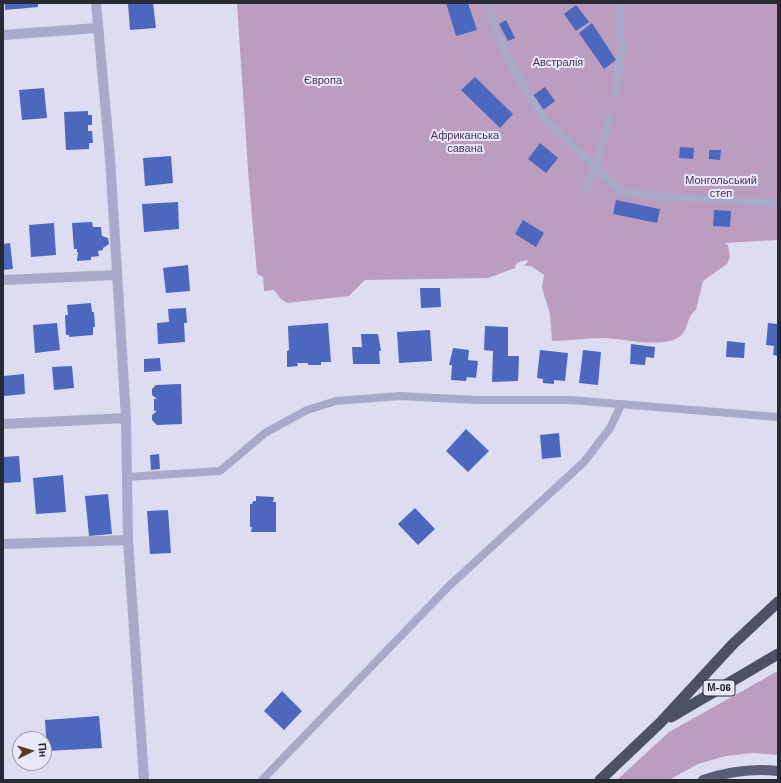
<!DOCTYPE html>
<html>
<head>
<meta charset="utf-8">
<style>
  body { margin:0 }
  #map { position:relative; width:781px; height:783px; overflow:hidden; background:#dddcf0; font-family:Barlow,sans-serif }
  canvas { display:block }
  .frame { position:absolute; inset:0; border:4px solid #282a35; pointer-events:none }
  .north { position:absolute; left:12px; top:731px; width:40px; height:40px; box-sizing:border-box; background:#e9e8f8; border:1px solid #9c9caa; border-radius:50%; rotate:85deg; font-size:11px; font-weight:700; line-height:16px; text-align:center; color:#282a35 }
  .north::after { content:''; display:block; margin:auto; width:14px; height:18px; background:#543f20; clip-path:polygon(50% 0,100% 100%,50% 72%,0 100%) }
</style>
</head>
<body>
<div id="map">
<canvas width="781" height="783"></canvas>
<div class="frame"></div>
<div class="north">Пн</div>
</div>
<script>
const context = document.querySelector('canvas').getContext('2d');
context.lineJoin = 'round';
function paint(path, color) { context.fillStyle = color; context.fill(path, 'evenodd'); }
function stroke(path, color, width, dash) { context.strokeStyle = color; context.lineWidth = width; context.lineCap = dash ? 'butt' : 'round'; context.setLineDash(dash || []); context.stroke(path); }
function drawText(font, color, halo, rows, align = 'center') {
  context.font = font + ' Barlow,sans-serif'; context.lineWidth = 4; context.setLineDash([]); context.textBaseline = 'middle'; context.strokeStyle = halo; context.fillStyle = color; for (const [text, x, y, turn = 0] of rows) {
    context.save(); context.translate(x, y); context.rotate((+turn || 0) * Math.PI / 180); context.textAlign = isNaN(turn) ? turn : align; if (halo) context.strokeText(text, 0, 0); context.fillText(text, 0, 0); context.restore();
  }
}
const green = new Path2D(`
  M237 3H778V240L725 243 728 245 730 257 727 264 703 281 696 310C686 316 689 331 679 337 660 349 623 338 601 338 584 338 568 341 552 341L550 314 542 288 544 275 531 266H524L529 260 521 261 516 264 515 268 488 278 365 280 349 296 287 303 281 299 274 290 264 291 263 277 257 274 249 183Z
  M778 671V755L753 753 725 756 698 764 669 780H617L669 732Z`);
const building = new Path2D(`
  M5 3H38V7L5 10Z
  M128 3H153L156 28 130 30Z
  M446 3H468L477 30 456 36Z
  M576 5 589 22 576 31 564 14Z
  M506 20 515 38 508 41 499 24Z
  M592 23 616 60 604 69 579 33Z
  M475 77 513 114 500 128 461 90Z
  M545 87 555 101 543 110 532 96Z
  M44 88 47 118 22 120 19 90Z
  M88 111V115H92V125H88V131H92L93 143H89V149L66 150 64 112Z
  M540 143 558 158 546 173 528 159Z
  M680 147 694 148 693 159 679 158Z
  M709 150H721L720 160 709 159Z
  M171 156 173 183 145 186 143 158Z
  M616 200 660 209 657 223 613 214Z
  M178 202 179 229 144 232 142 204Z
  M714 210 731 211 730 227 713 226Z
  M523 220 544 233 536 247 515 234Z
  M92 222 93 227H101L102 236 108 238 109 244 103 248V250L98 251 99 256 91 257V260L77 261 78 252H77V249H74L72 223Z
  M54 223 56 255 31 257 29 225Z
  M10 243 13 269 3 270V244Z
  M188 265 190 291 166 293 163 268Z
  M420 288H440L441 307 421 308Z
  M91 303 92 312H94L95 327H93V335L69 337V335H66L65 315H68L67 305Z
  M186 308 187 323H184L185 342 158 344 157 323 169 322 168 309Z
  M57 323 60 350 35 353 33 325Z
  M328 323 331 362H321V365H308V363H297L298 366 287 367V351L289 350 288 326Z
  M768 323 778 324V356L773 355 774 346 766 345Z
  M485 326 508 327V356H519L518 381 492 382 493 351 484 350Z
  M430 330 432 361 399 363 397 332Z
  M361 334H378L381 351H379L380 364H353L352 347H362Z
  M727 341 745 343 744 358 726 357Z
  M631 344 655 347 654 358 646 357 645 365 630 364Z
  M453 348 469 350 468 360 478 361 476 378 467 377 466 381 451 380 452 365H449Z
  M540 350 568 353 565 381 554 380V384L543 383V379L537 378Z
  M583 350 601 352 598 385 579 383Z
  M160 358 161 371 144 372V359Z
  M72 366 74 388 54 390 52 367Z
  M24 374 25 394 4 396 3 376Z
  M181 384 182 424 157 425 152 420V415L157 411H154V399H157L152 395V389L156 385Z
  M466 429 489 451 468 472 446 451Z
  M559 433 561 457 542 459 540 435Z
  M159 454 160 469 151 470 150 455Z
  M19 456 21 482 3 483V457Z
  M63 475 66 512 36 514 33 478Z
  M108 494 112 534 89 536 85 496Z
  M256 496 274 497 273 502H276V532H251L252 527H250V504H252L253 501H256Z
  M415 508 435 529 418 545 398 524Z
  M168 510 171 553 150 554 147 511Z
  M282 691 302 711 284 730 264 711Z
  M99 716 102 748 47 751 45 720Z`);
const service = new Path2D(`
  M489 3 495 28 508 58 526 91 543 116 621 192 666 197 778 203
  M616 93 621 50 619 3
  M586 188 596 166 609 118
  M127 477 220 471 265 433 307 410 336 401 400 396 476 400H570L778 417
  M262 780 449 586 584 462 610 428 621 405`);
const minor = new Path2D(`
  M96 3 110 158 126 418 128 540 144 780
  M3 35 97 28
  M3 280 116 275
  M3 424 126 418
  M3 544 128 540`);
const primary = new Path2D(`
  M703 780C727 772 752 768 778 771`);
const trunk = new Path2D(`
  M671 717 778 654
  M600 780 660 723 733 644 778 602`);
const shields = [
  [719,688,32]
];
const shieldNames = [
  ["М-06",719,688]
];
const parkNames = [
  ["Австралія",558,62],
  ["Європа",323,80],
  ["Африканська",465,135],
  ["савана",465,148],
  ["Монгольський",721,180],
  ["степ",721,193]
];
paint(green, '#ba9dbf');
paint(building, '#4c67be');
stroke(service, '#a9a9c8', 8);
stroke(minor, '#a9a9c8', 10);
stroke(primary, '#5a5e76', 10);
stroke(trunk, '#4d5166', 11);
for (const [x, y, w] of shields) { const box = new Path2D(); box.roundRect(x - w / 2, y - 8, w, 16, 3); context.fillStyle = '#e9e8f8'; context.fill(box); stroke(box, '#282a35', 1); }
drawText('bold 10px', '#282a35', null, shieldNames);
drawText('11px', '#4e2e52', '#e9e8f8', parkNames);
</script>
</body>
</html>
